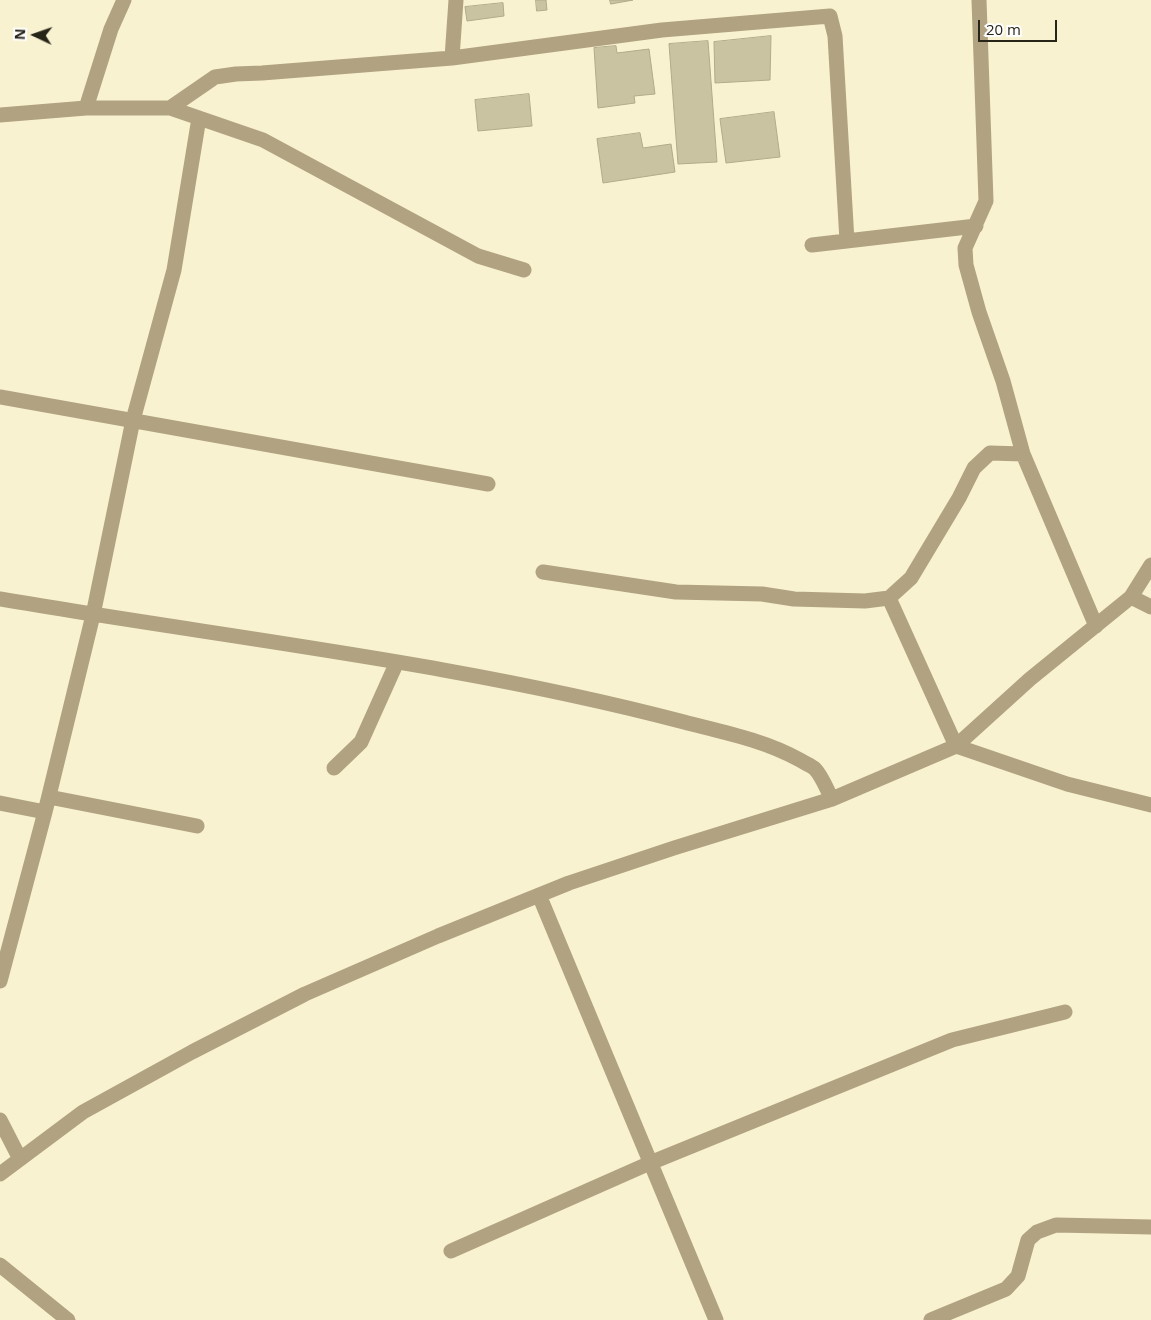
<!DOCTYPE html>
<html>
<head>
<meta charset="utf-8">
<style>
  body { margin:0 }
  #map { position:relative; width:1151px; height:1320px; overflow:hidden; background:#f8f2d0; font-family:"Open Sans",sans-serif }
  canvas { display:block }
  .north { position:absolute; left:10px; top:10px; width:50px; height:50px; -webkit-text-stroke:4px #fefefe; paint-order:stroke; rotate:273deg; font-size:14px; font-weight:700; line-height:20px; text-align:center; color:#272418 }
  .north::after { content:''; display:block; margin:auto; width:18px; height:22px; background:#272418; clip-path:polygon(50% 0,100% 100%,50% 72%,0 100%) }
  .scale { position:absolute; left:978px; top:20px; width:79px; height:22px; box-sizing:border-box; border:2px solid #272418; border-top:0; padding-left:6px; font-size:15px; line-height:18px; white-space:nowrap; color:#272418; -webkit-text-stroke:4px #fefefe; paint-order:stroke }
</style>
</head>
<body>
<div id="map">
<canvas width="1151" height="1320"></canvas>
<div class="north">N</div>
<div class="scale">20 m</div>
</div>
<script>
const context = document.querySelector('canvas').getContext('2d');
context.lineJoin = 'round';
function paint(path, color) { context.fillStyle = color; context.fill(path, 'evenodd'); }
function stroke(path, color, width, dash) { context.strokeStyle = color; context.lineWidth = width; context.lineCap = dash ? 'butt' : 'round'; context.setLineDash(dash || []); context.stroke(path); }
const building = new Path2D(`
  M536 0H546L547 10 537 11Z
  M610 0H633L611 4Z
  M503 3 504 16 467 21 465 7Z
  M771 36 770 80 715 83 714 42Z
  M708 41 717 162 678 164 669 44Z
  M616 46 617 53 649 49 655 94 634 96 635 103 598 108 594 48Z
  M529 94 532 126 478 131 475 100Z
  M774 112 780 157 726 163 720 119Z
  M640 133 643 148 671 144 675 172 603 183 597 139Z`);
const minor = new Path2D(`
  M979 0 986 201 965 248 966 265 979 312 1003 381 1023 454 1096 626
  M452 58 456 0
  M86 108 111 29 124 0
  M170 108 215 77 236 74 262 73 452 58 662 30 830 16 835 36 847 241
  M0 115 86 108H170L263 140 478 256 524 270
  M812 245 976 226
  M0 397 488 484
  M543 572 676 592 762 594 794 599 865 601 889 598 911 578 959 498 974 468 990 453 1023 454
  M1131 597 1151 607
  M889 598 956 746 1067 784 1151 805
  M0 599C228 638 460 663 684 722 723 732 764 740 800 760 804 763 811 765 815 769 822 776 827 790 832 799
  M334 768 361 742 397 662
  M49 797 197 826
  M0 803 45 812
  M539 895 716 1320
  M0 981 45 812 93 615 133 420 174 270 199 118
  M0 1120 20 1159
  M0 1174 83 1112 192 1052 305 994 438 936 569 883 674 848 832 799 956 746 1030 679 1131 597 1151 565
  M451 1251 650 1163 952 1040 1065 1012
  M0 1265 68 1320
  M931 1320 1006 1289 1018 1276 1028 1240 1037 1232 1056 1225 1151 1227`);
paint(building, '#cac3a1');
stroke(building, '#b1ab8b', 1);
stroke(minor, '#b1a281', 15);
</script>
</body>
</html>
